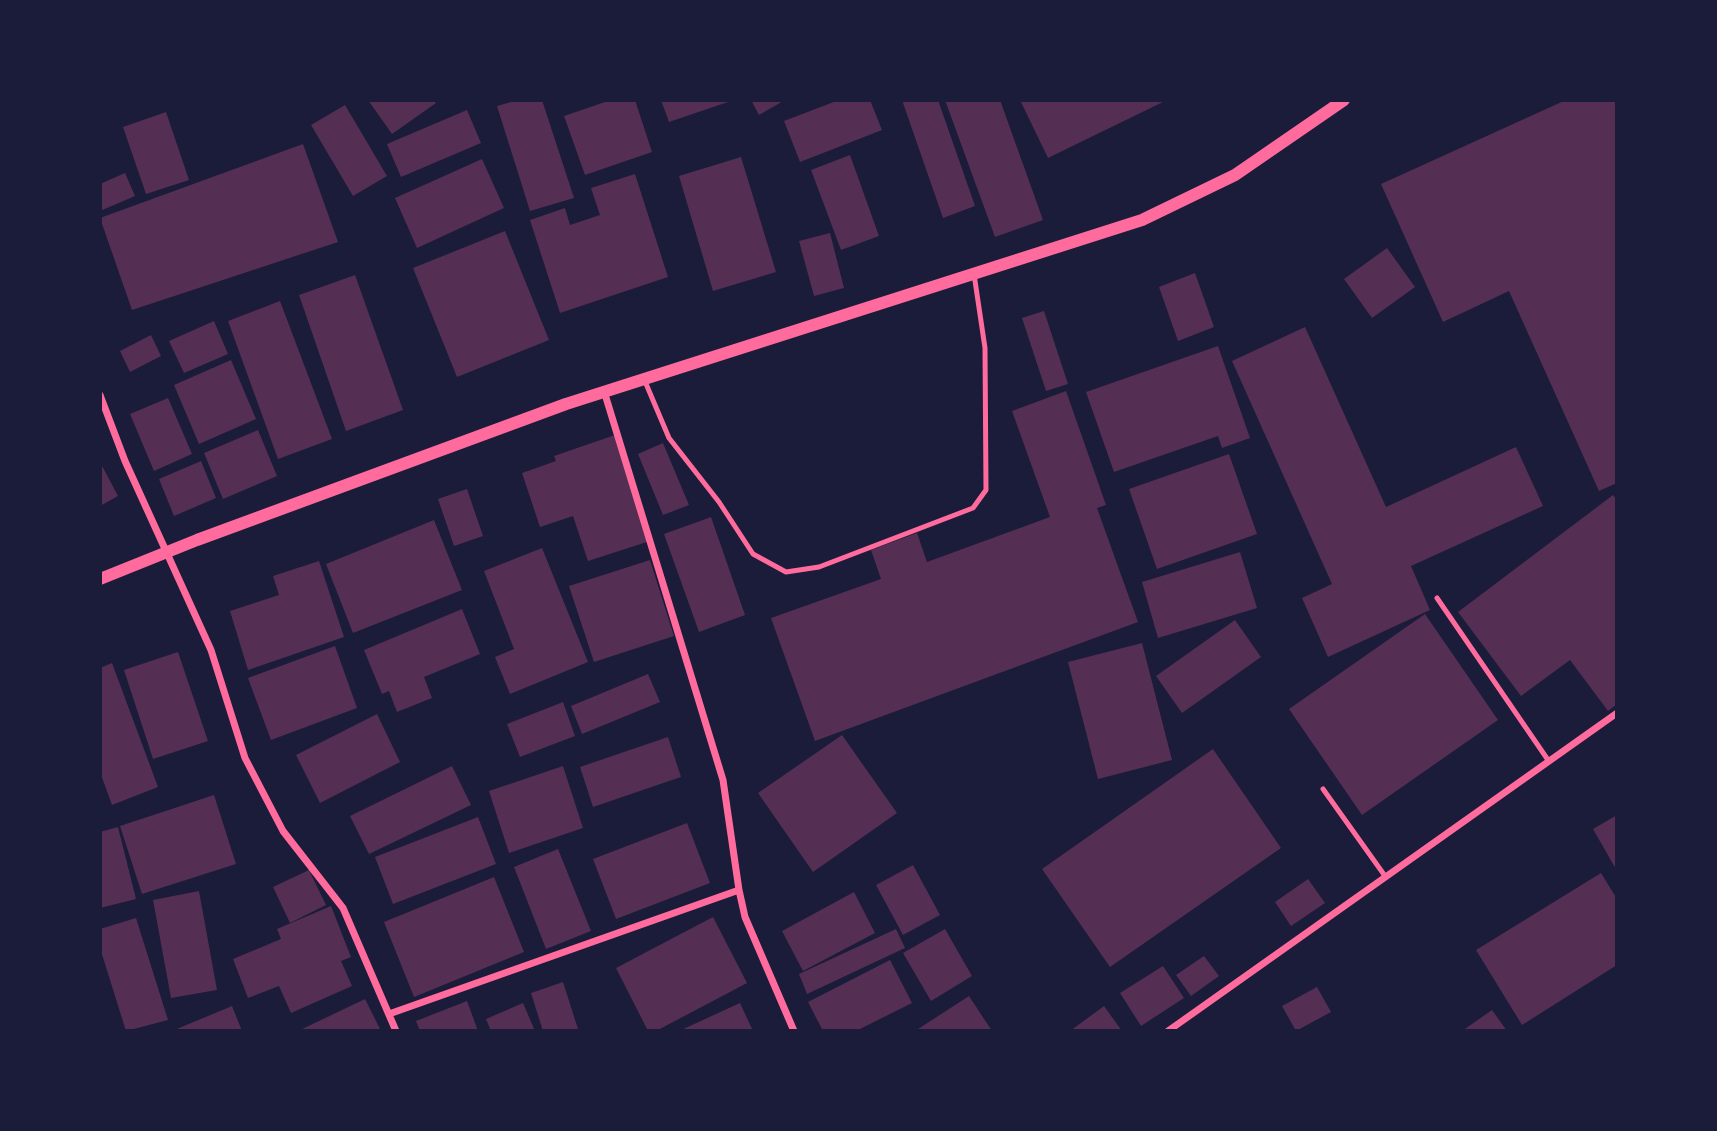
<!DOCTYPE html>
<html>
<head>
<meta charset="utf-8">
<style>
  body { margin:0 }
  #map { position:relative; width:1717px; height:1131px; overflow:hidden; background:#1b1b3a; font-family:Jost,sans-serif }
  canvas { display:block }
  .frame { position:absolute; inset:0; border:102px solid #1b1b3a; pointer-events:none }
</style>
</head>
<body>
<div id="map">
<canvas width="1717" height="1131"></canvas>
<div class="frame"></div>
</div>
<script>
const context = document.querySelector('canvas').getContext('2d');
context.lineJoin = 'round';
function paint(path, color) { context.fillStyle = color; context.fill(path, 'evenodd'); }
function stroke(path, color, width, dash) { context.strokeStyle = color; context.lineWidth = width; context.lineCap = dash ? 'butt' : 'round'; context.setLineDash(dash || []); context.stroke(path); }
const building = new Path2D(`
  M368 100H433L436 103 392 134Z
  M518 100H542L574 198 530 211 497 106Z
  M611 100H635L652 152 585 175 564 116Z
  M661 100H734L669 122Z
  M751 100H785L759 115Z
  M839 100H870L882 130 800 162 784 121Z
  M902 100H938L975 206 943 218Z
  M945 100H1000L1043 220 995 237Z
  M1020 100H1167L1048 158Z
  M1566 100H1617V483L1599 491 1509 291 1443 322 1381 184Z
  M345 105 387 176 353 196 311 125Z
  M467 110 481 143 401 177 387 144Z
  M166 112 189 180 146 194 123 127Z
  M303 144 338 242 132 310 100 218Z
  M850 155 879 236 841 250 811 170Z
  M741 157 776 272 713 291 679 176Z
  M482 159 504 208 417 248 395 198Z
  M125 173 135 196 100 211V184Z
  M635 174 668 277 560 313 530 220 565 208 570 225 600 215 591 188Z
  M505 231 549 340 457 377 413 268Z
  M830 233 844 288 814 296 799 241Z
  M1387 248 1415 287 1372 318 1344 279Z
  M1195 273 1214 327 1178 341 1159 287Z
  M355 275 403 410 346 431 299 295Z
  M280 301 332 439 278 459 228 321Z
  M1044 311 1068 384 1046 391 1022 318Z
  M214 321 228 354 184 373 169 341Z
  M1305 327 1386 507 1516 447 1543 506 1411 566 1430 610 1328 657 1302 598 1332 584 1232 361Z
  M151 335 161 356 130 372 120 351Z
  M1218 346 1250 438 1222 448 1218 436 1114 472 1086 392Z
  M231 360 256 419 199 444 174 385Z
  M1066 391 1106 505 1097 508 1138 622 815 741 771 618 881 579 871 550 917 533 927 562 1050 517 1012 411Z
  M168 398 192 454 154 471 130 414Z
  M258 430 277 476 223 499 204 453Z
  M615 435 650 541 588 561 573 516 540 527 522 473 556 461 554 456Z
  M663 443 689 505 663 515 638 454Z
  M1229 454 1257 534 1157 569 1129 489Z
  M201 461 216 498 174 516 159 479Z
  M100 462 118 496 100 506Z
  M467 489 483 536 454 546 438 499Z
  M1613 495 1617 500V704L1608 711 1570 660 1521 696 1458 612Z
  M711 517 745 615 699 632 664 534Z
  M434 520 462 590 353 633 326 564Z
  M542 548 588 662 510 694 495 657 514 649 484 571Z
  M1240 552 1257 608 1158 638 1142 582Z
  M650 560 674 636 594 662 569 586Z
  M319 561 344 637 248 670 230 611 279 595 273 576Z
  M462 609 480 654 424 677 432 698 397 712 389 691 382 694 364 650Z
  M1425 614 1498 720 1362 815 1289 709Z
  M1235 620 1261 657 1182 713 1156 676Z
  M1142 643 1172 760 1098 779 1068 662Z
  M335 646 357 708 271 740 248 678Z
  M178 652 208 741 153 759 124 670Z
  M112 663 158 787 112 805 100 772V668Z
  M648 674 660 702 582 734 571 706Z
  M563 702 575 736 520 757 507 724Z
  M377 714 400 762 320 803 296 755Z
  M842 735 897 813 813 872 758 793Z
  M668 737 681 777 593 807 580 767Z
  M1213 749 1281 848 1110 967 1042 869Z
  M452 766 471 805 369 854 350 816Z
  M563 766 583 828 509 853 489 791Z
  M214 795 236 864 142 894 120 826Z
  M1617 815V871L1593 829Z
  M478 817 496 864 393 904 375 857Z
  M687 823 710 883 616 919 593 859Z
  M118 827 136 899 100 908V832Z
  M558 849 591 931 546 949 514 867Z
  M913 865 940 915 903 935 876 885Z
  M309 870 326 905 290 923 273 887Z
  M1601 873 1617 899V965L1522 1025 1476 950Z
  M494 877 524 952 414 997 384 922Z
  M1308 879 1325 903 1291 926 1275 902Z
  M199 891 217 990 171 998 153 900Z
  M854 892 875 933 803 971 782 931Z
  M331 906 351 957 341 961 352 986 291 1013 279 986 248 998 233 959 281 939 277 929Z
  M713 917 747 983 656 1031H648L616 968Z
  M136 918 168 1020 126 1031 100 948V929Z
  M896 929 905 948 807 994 799 974Z
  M945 929 972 976 931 1001 903 953Z
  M1204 956 1219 976 1191 996 1176 975Z
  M890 960 912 1003 856 1031H823L808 1002Z
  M1163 966 1184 998 1141 1026 1120 993Z
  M563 982 578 1029 570 1031H543L531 993Z
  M1317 987 1331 1012 1296 1031 1282 1006Z
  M969 996 992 1031H915Z
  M365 999 381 1031H298Z
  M467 1001 478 1031H420L416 1021Z
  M523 1003 535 1031H491L486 1019Z
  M740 1003 753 1031H679Z
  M232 1006 242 1031H172Z
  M1104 1006 1122 1031H1070Z
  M1492 1010 1507 1031H1462Z`);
const service = new Path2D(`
  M644 379 669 438 719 502 753 554 786 572 819 567 973 508 986 490 985 348 974 274
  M1437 598 1548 760
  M1323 789 1385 876`);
const minor = new Path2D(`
  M604 391 723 780 739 890 745 917 794 1031
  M100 395 125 461 211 650 245 758 283 831 343 908 396 1031
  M389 1014 739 890
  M1168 1031 1617 713`);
const tertiary = new Path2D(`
  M100 579 197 540 566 404 1142 220 1235 175 1344 100`);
paint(building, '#542f53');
stroke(service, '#ff6b9d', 5);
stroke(minor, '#ff6b9d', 7);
stroke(tertiary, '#ff6b9d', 12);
</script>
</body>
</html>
